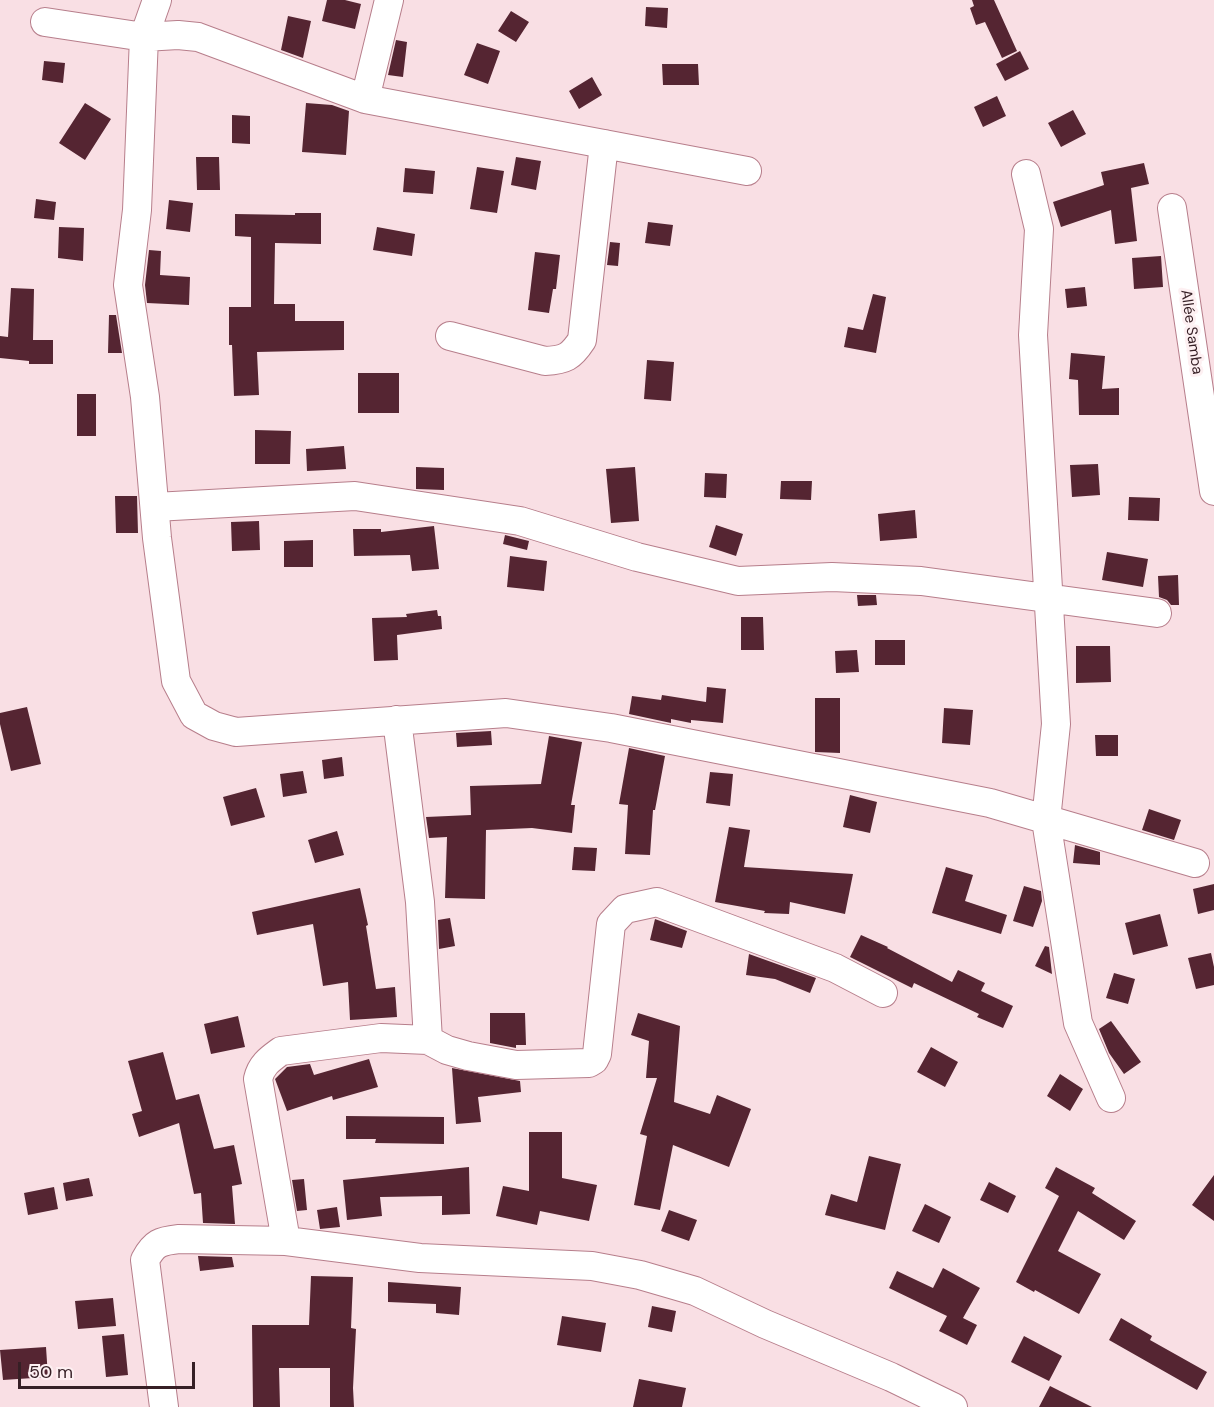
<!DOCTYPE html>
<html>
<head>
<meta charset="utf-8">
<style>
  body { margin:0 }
  #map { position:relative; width:1214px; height:1407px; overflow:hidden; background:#f9dfe4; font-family:"DM Sans",sans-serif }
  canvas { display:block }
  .scale { position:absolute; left:18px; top:1362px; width:177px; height:27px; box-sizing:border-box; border:3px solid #361f25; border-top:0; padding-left:8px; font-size:18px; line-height:21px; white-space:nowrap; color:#361f25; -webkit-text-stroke:4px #fdf0f2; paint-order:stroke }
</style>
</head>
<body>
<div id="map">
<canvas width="1214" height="1407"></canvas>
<div class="scale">50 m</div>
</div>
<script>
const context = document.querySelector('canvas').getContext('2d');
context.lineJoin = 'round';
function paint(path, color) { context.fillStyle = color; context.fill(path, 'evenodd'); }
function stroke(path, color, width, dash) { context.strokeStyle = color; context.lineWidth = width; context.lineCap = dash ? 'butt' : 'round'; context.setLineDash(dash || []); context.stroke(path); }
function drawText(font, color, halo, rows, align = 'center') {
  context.font = font + ' "DM Sans",sans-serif'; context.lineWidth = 6; context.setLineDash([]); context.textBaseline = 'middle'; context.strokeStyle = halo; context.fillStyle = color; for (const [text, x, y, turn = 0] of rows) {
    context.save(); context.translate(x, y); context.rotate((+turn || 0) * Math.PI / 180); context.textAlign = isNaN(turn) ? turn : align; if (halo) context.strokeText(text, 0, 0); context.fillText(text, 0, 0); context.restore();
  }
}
const building = new Path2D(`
  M327 0H345L361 4 355 29 322 21Z
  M972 0H994L1017 51 1002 58 985 22 976 25 970 8 974 6Z
  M646 7 668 8 667 28 645 26Z
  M511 11 529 22 516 42 498 31Z
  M288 16 311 21 303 58 281 50Z
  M396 40 407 42 403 77 388 75Z
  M477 43 500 51 488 84 464 75Z
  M1020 51 1029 69 1005 81 996 64Z
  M44 61 65 63 63 83 42 80Z
  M662 64H698L699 85H663Z
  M592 77 602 95 579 109 569 91Z
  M997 96 1006 116 983 127 974 107Z
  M85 103 111 119 85 160 59 143Z
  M306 103 332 105 349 111 346 155 302 152Z
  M1073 110 1086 134 1061 147 1048 123Z
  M232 115 250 116V144L232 143Z
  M196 157H219L220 190H197Z
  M516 157 541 161 536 190 511 185Z
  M1144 163 1149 184 1131 188 1137 241 1115 244 1111 210 1061 227 1053 202 1104 185 1101 172Z
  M477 167 504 171 497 213 470 209Z
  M405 168 435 171 433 194 403 192Z
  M36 199 56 202 54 220 34 218Z
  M169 200 193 203 190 232 166 229Z
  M295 213H321V244L275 243 274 304H295V321H344V350L257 352 259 395 234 396 232 345H229V307H251V237L235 236V214L295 215Z
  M648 222 673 225 670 246 645 243Z
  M59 227 84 228 83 261 58 258Z
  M377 227 415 234 412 256 373 250Z
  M610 242 620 243 618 266 607 265Z
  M149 250 161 251 160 275 190 277 189 305 147 303 145 285Z
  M535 252 560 255 556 289H553L549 313 528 310Z
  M1161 256 1163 287 1134 289 1132 258Z
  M1085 287 1087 306 1067 308 1065 289Z
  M11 288 34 289 33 340H53V364H29V361L0 358V336L8 337Z
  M873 294 886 297 876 353 844 347 848 327 863 330Z
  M109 315H116L122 353H108Z
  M1071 353 1105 356 1102 389 1119 388V415H1079L1078 380 1069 379Z
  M647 360 674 362 671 401 644 399Z
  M358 373H399V413H358Z
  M77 394H96V436H77Z
  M255 430 291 431 290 464H255Z
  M344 446 346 469 307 471 306 449Z
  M1098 464 1100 495 1072 497 1070 465Z
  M416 467 444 468V490L416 489Z
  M635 467 639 521 611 523 606 469Z
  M705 473 727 474 726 498 704 497Z
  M781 481H812L811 500 780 499Z
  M115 496H137L138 533H116Z
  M1129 497 1160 498 1159 521 1128 520Z
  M915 510 917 538 880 541 878 514Z
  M259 521 260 550 232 551 231 522Z
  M716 525 743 534 736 556 709 547Z
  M434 526 439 569 412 571 410 555 354 556 353 529H381V532Z
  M505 535 529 541 527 550 503 544Z
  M313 540V567H284V541Z
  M1107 552 1148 559 1143 587 1102 580Z
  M510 556 547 561 544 591 507 587Z
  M1178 575 1179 605H1171L1167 600 1159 597 1158 576Z
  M857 595H876L877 605 858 606Z
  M437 610 438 616H441L442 629 397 635 398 660 374 661 372 618 407 617 406 614Z
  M741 617H763L764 650H741Z
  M875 640H905V665H875Z
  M1076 646H1110L1111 682 1076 683Z
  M857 650 859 672 836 673 835 651Z
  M707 687 726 689 723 723 691 720V723L671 719V723L629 714 632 696 661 700 662 695 706 702Z
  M815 698H840V753L815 752Z
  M27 707 41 764 11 771 0 724V713Z
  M944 708 973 710 970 745 942 743Z
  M491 731 492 745 457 747 456 733Z
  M1095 735H1118V756H1096Z
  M549 736 582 742 571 805H575L572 833 532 828 486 830 485 899 445 898 447 837 429 838 426 817 471 815 470 786 541 784Z
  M629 748 665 756 655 810H653L650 855 625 854 628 805 619 804Z
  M342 757 344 776 324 779 322 760Z
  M303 771 307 793 283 797 280 774Z
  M710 772 733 774 730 806 706 803Z
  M256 788 265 817 231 826 223 797Z
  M850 795 877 802 870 833 843 827Z
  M1149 809 1181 820 1174 840 1142 830Z
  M729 827 750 830 744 867 853 874 845 914 790 902 789 914 764 913 765 911 715 902Z
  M337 831 344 855 315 863 308 840Z
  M1075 845 1100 852V865L1073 863Z
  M574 847 597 848 595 871 572 870Z
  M946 867 973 875 965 901 1007 915 1001 934 932 913Z
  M1214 884V910L1198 914 1193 889Z
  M1024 886 1041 891 1042 901 1033 927 1013 921Z
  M360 888 368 925 366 926 376 989 395 987 397 1017 350 1020 348 982 323 986 313 924 257 935 252 912Z
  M1160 914 1168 946 1133 955 1125 923Z
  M450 918 455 946 439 949 438 920Z
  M655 919 687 931 682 948 650 940Z
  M861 935 888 947 887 948 952 982 958 970 985 983 981 991 1013 1006 1003 1028 977 1017 979 1014 914 983 912 988 850 957Z
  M1045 946 1049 947 1052 974 1035 966Z
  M1211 953 1214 967V985L1196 989 1188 958Z
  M749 954 816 978 810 993 775 979 746 975Z
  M1114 973 1135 979 1128 1004 1106 998Z
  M490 1013H525L526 1045H516V1048L490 1043Z
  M638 1013 680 1026 674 1102 710 1114 717 1095 751 1109 729 1167 673 1145 660 1210 634 1205 647 1136 640 1134 657 1078H646L649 1041 631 1035Z
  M238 1016 245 1047 211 1054 204 1024Z
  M1111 1021 1141 1062 1124 1074 1109 1053 1099 1029Z
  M931 1047 958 1062 945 1087 917 1072Z
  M163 1052 176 1100 199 1094 214 1149 234 1145 242 1184 232 1186 235 1224 203 1223 201 1193 194 1194 179 1123 139 1137 132 1114 142 1111 128 1061Z
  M369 1059 378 1087 333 1100 332 1096 287 1111 275 1079 287 1067 310 1064 314 1075Z
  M452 1068 520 1081 521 1092 478 1097 481 1122 456 1124Z
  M1060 1074 1083 1089 1070 1111 1047 1096Z
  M346 1116 444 1117V1144L375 1143 376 1139H346Z
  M529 1132H562V1178L597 1185 589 1221 540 1211 537 1225 496 1216 503 1186 529 1191Z
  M869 1156 901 1164 885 1230 825 1215 831 1194 857 1202Z
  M469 1167 470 1214 442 1215V1196L380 1197 382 1216 347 1220 343 1180Z
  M1056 1167 1095 1188 1092 1193 1136 1221 1124 1240 1078 1211 1058 1251 1101 1274 1079 1314 1035 1290 1034 1292 1016 1282 1059 1196 1045 1188Z
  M1214 1175V1221L1192 1205Z
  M89 1178 93 1196 66 1201 63 1183Z
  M304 1179 307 1210 297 1211 292 1180Z
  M989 1182 1016 1196 1008 1213 980 1200Z
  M54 1187 58 1209 28 1215 24 1193Z
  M925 1204 951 1217 939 1243 912 1231Z
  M337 1207 340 1227 320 1229 317 1210Z
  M669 1210 697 1220 689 1241 661 1231Z
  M198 1256 232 1257 234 1267 200 1271Z
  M943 1268 980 1288 963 1318 977 1325 967 1345 939 1331 947 1316 889 1288 897 1271 933 1288Z
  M311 1276 353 1277 351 1328 356 1329 353 1388 354 1407H330V1368H279L280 1407H253L252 1325H309Z
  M388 1282 461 1287 459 1315 436 1313V1304L388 1302Z
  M113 1298 116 1326 78 1329 75 1301Z
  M652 1306 676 1311 672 1332 648 1327Z
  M562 1316 606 1323 601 1352 557 1345Z
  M1121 1318 1152 1336 1150 1340 1207 1372 1197 1390 1109 1340Z
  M124 1334 128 1375 106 1377 102 1336Z
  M1024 1336 1062 1356 1049 1381 1011 1362Z
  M46 1347 48 1377 3 1380 0 1350Z
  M639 1379 686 1388 682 1407H633Z
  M1050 1386 1092 1407H1039Z`);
const minor = new Path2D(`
  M157 0 144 37 137 210 128 285 145 397 157 538 176 681 194 715 214 726 236 732 506 713 611 728 990 803 1195 863
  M45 22 144 37 178 35 198 37 365 99 747 171
  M365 99 389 0
  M1026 174 1039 229 1033 335 1056 724 1046 820 1078 1023 1111 1098
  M1172 208 1214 491
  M450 336 545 361C565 360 571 357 582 340L604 144
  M155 507 355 496 520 521 637 557 738 581 832 577 921 581 1157 613
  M397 720 420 902 428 1040
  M286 1241 258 1079C261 1065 270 1059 281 1051L381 1038 428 1040 447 1050 468 1056 516 1065 589 1063 594 1060 597 1054 611 924 625 909 657 902 835 968 883 993
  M164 1407 145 1260C154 1243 160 1241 179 1239L286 1241 420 1258 592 1266 640 1275 695 1291 765 1324 891 1377 953 1407`);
const streetNames = [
  ["Allée Samba",1191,332,82]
];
paint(building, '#552532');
stroke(minor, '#b77e8b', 30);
stroke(minor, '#fff', 28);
drawText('15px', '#361f25', '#fdf0f2', streetNames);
</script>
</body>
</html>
